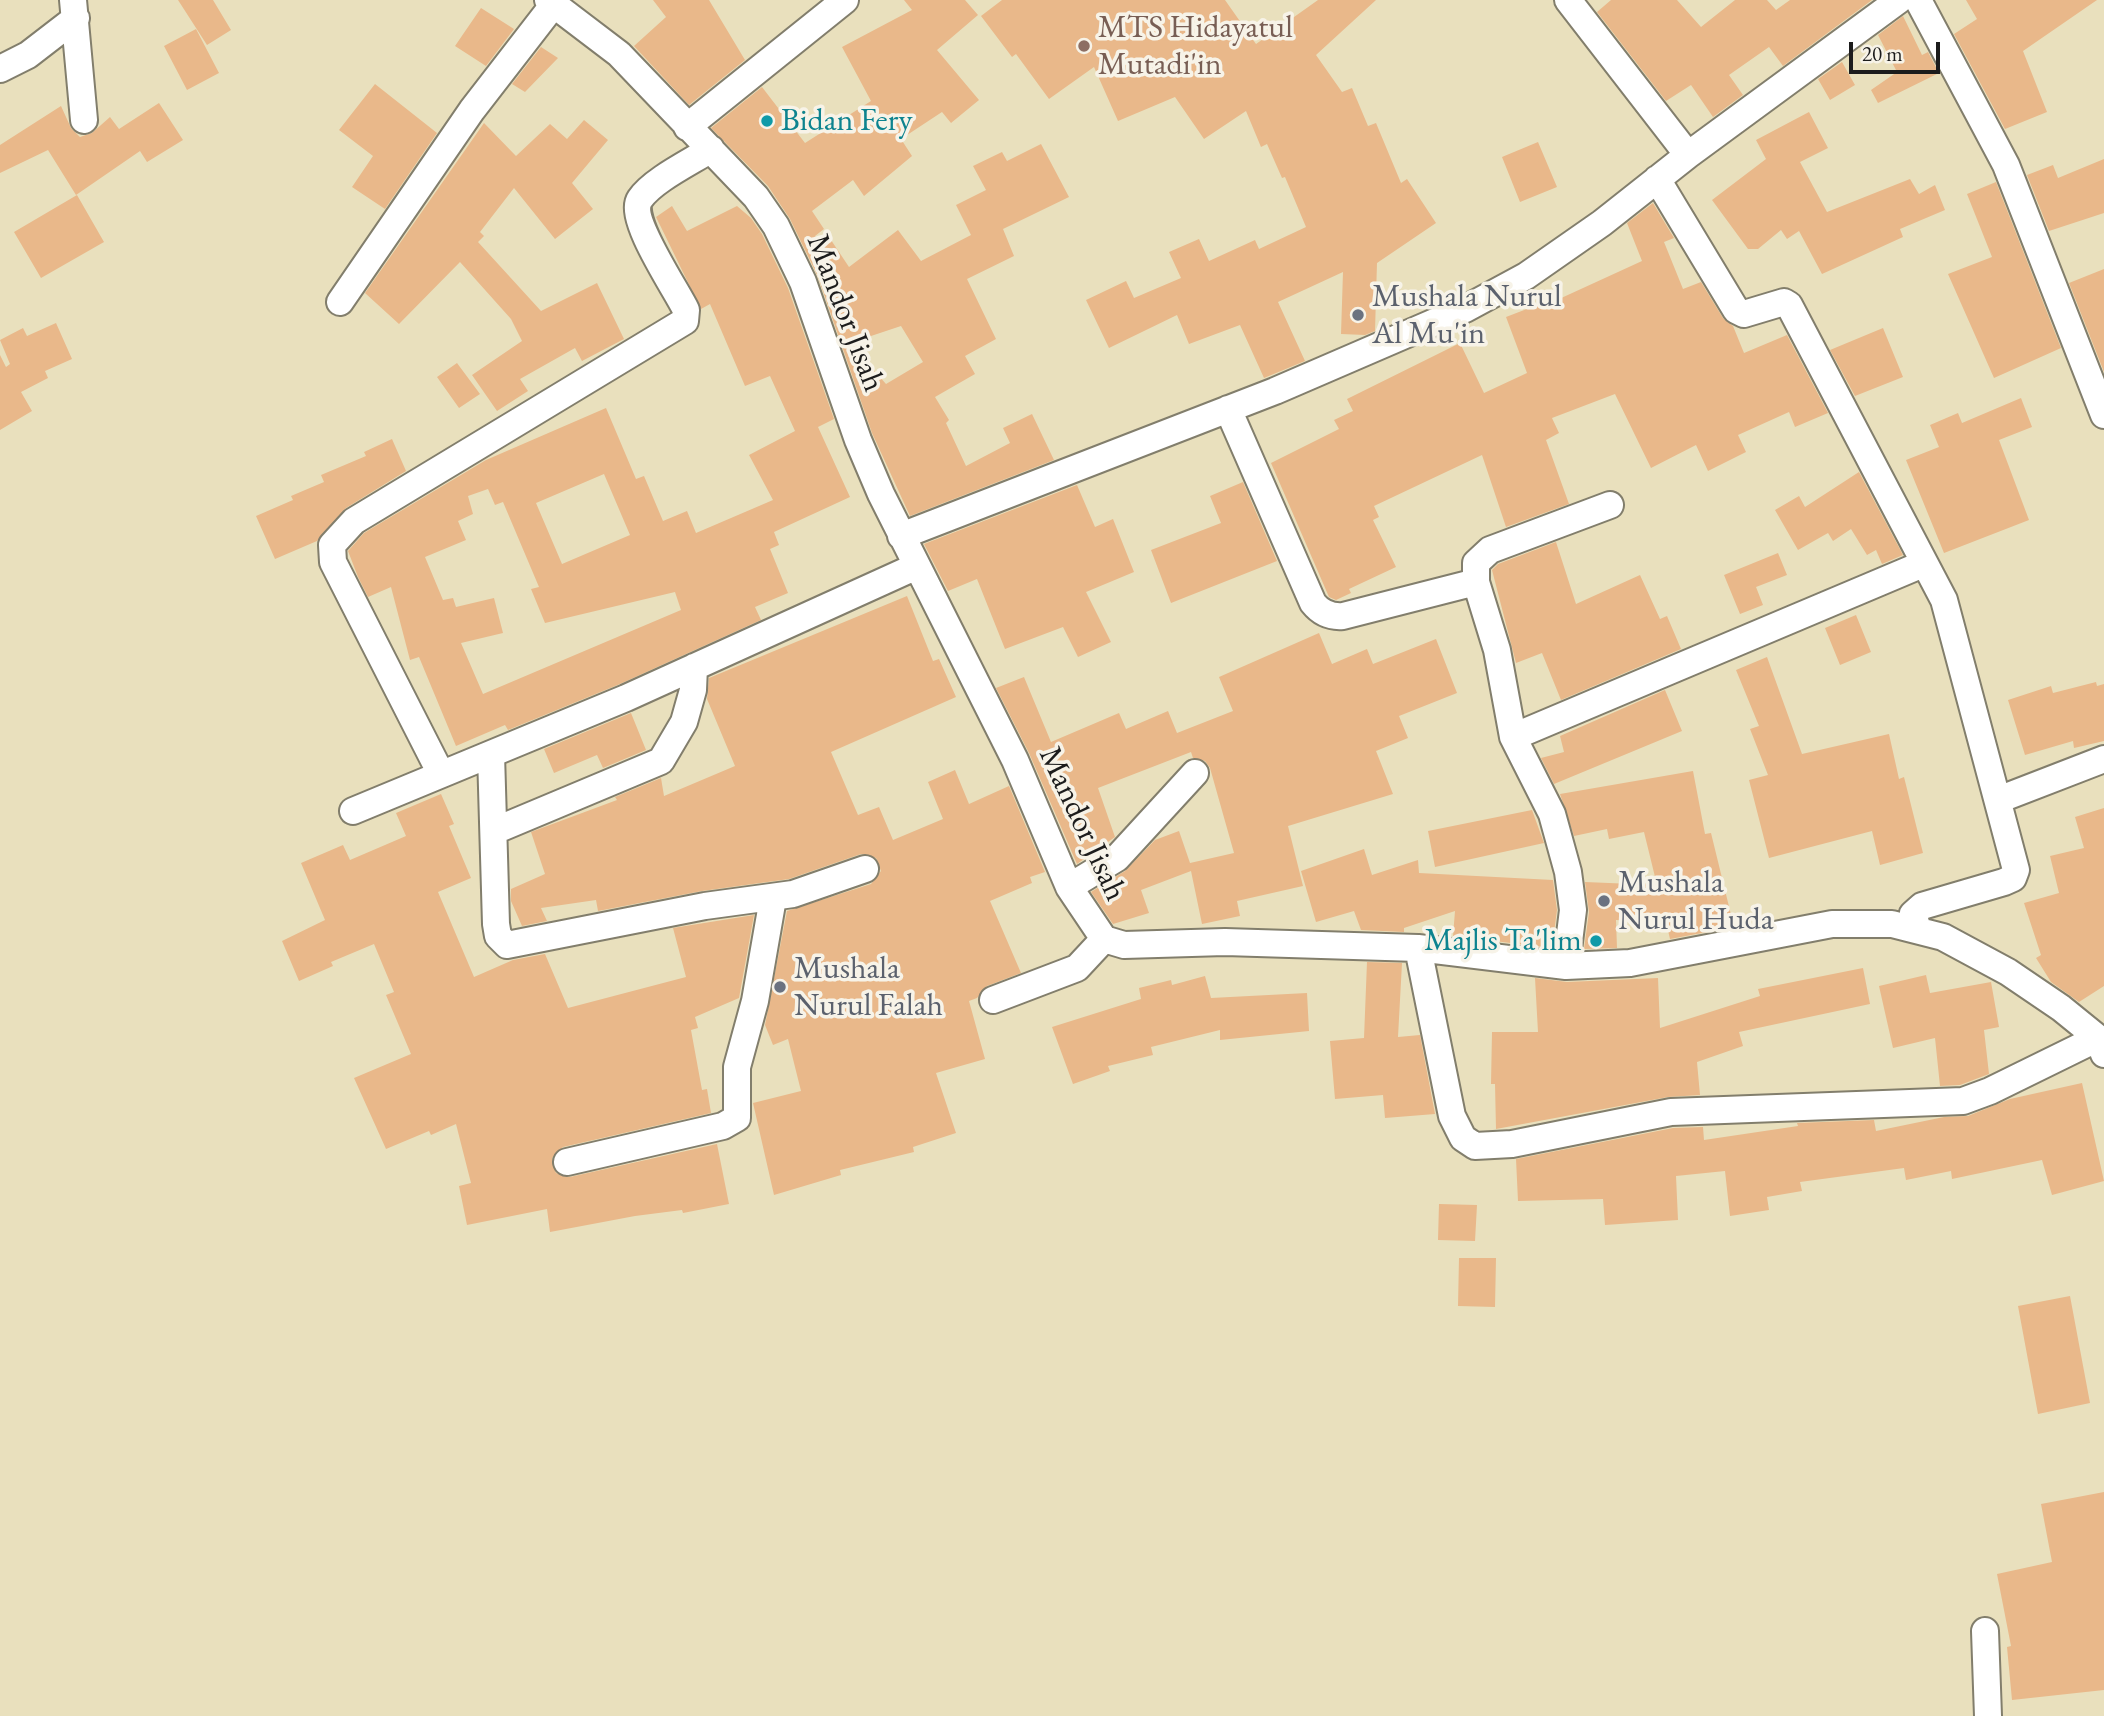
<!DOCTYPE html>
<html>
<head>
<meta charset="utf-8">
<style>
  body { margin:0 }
  #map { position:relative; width:2104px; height:1716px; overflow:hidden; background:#e9e0bd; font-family:"EB Garamond",serif }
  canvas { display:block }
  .scale { position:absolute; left:1849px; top:42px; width:91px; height:32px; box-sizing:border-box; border:4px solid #1c1c1c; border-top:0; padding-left:9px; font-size:21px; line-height:24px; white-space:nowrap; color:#1c1c1c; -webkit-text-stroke:5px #f7f3e8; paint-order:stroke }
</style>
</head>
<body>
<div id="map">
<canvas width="2104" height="1716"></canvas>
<div class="scale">20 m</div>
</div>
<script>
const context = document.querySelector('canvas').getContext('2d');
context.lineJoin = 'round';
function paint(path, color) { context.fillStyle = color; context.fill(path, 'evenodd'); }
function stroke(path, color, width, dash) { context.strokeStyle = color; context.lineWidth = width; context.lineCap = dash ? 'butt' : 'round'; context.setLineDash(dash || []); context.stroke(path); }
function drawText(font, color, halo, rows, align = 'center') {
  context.font = font + ' "EB Garamond",serif'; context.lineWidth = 7; context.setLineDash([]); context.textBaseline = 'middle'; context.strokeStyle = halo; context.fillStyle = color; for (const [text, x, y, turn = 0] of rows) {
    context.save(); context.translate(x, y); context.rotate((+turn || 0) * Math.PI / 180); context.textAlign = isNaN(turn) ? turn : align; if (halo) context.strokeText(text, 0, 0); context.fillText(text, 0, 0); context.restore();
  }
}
const building = new Path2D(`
  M178 0H213L231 30 207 45Z
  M653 0H709L745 60 689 105 634 46 666 17Z
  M904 0H965L978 15 937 50 979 100 951 123 942 112 901 139 912 156 864 196 853 180 812 211 824 229 815 236 822 245 831 240 849 267 898 230 921 261 971 235 956 205 986 190 973 166 1002 152 1007 161 1041 144 1069 197 1003 229 1014 256 967 279 996 339 965 356 975 374 935 397 949 420 946 423 966 466 1010 443 1003 428 1032 414 1054 460 910 516 872 433 818 277 790 219 768 186 711 128 762 87 805 143 871 101 842 47 912 10ZM901 326 923 362 886 384 850 343Z
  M1002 0H1225L1256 44 1318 0H1376L1316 55 1342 92 1352 88 1368 126 1376 123 1401 183 1407 179 1436 223 1377 263 1375 331 1365 335 1341 334 1343 272 1278 302 1305 361 1264 378 1240 325 1189 344 1177 315 1109 348 1086 300 1126 281 1134 298 1181 278 1169 252 1199 239 1209 261 1255 240 1259 249 1306 227 1285 177 1282 178 1267 144 1261 147 1246 111 1204 139 1175 97 1118 121 1094 67 1049 99 1016 54 1012 57 981 16Z
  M1611 0H1677L1701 27 1735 0H1767L1776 10 1790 0H1872L1783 66 1769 47 1729 75 1743 95 1713 117 1691 85 1666 101 1597 12Z
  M1966 0H2097L2023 51 2047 112 2005 129 1954 34 1977 19Z
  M481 8 514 29 486 66 455 46Z
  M1903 16 1922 55 1928 52 1939 73 1878 103 1871 90 1897 72 1878 35Z
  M196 29 219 73 187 90 164 46Z
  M541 47 558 58 525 92 512 84Z
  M1842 62 1855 85 1830 100 1818 79Z
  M375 84 437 133 385 209 352 187 373 156 339 130Z
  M159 103 183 140 147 162 140 151 76 195 48 150 0 173V145L61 106 71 128 80 137 92 133 110 117 119 129Z
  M1809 112 1828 148 1800 162 1827 212 1910 179 1919 194 1935 185 1945 210 1900 229 1903 237 1822 274 1799 231 1787 239 1781 230 1758 249H1748L1712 200 1766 159 1756 140Z
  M584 120 608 140 572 183 593 209 555 239 514 188 480 232 484 236 478 242 541 311 597 283 624 339 582 361 575 348 520 379 528 391 497 411 472 375 522 341 511 319 460 262 399 324 365 293 484 123 516 156 550 124 567 139Z
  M1538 142 1557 187 1520 202 1502 157Z
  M2104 159V213L2049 231 2027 175 2053 165 2058 178Z
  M1996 182 2061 348 1994 378 1948 274 1992 257 1967 194Z
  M77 195 104 242 41 278 14 232Z
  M1653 203 1674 238 1664 242 1683 289 1701 282 1723 318 1733 326 1744 353 1787 335 1828 413 1795 427 1789 412 1738 435 1746 452 1708 471 1696 445 1651 468 1615 394 1552 418 1559 433 1546 440 1569 504 1506 527 1482 455 1374 506 1379 517 1373 520 1396 567 1349 589 1351 593 1336 600 1329 597 1271 463 1339 429 1334 420 1353 411 1347 399 1460 343 1484 393 1527 373 1506 317 1545 302 1546 305 1642 261 1627 223Z
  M672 206 687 231 737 206 751 218 762 234 788 288 834 419 818 427 850 497 774 532 779 545 770 549 788 593 755 607 761 620 620 684 508 730 505 725 456 746 419 657 410 660 391 587 368 597 358 577 348 551 364 533 486 460 606 408 636 479 644 476 663 521 687 511 696 533 773 500 749 455 795 431 770 376 745 386 710 304 701 309 656 217ZM604 474 630 535 562 564 536 503ZM488 489 495 505 503 502 539 587 531 589 545 623 675 592 681 610 483 694 461 643 503 633 494 598 456 607 453 598 443 600 425 557 466 540 458 521 473 514 468 496Z
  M2104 269V372L2069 283Z
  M56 323 72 359 45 371 48 378 21 392 32 411 0 430V355L6 367 10 364 0 340 23 328 27 336Z
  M1883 328 1903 377 1855 396 1830 350Z
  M457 363 480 394 459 408 437 377Z
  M2021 398 2032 427 1999 440 2029 520 1944 553 1906 460 1939 447 1930 425 1958 413 1962 423Z
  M392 439 406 471 346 508 317 541 275 559 256 516 293 500 291 496 324 482 321 475 366 456 364 452Z
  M1859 472 1903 555 1882 564 1876 550 1867 555 1851 529 1833 541 1828 533 1798 550 1775 510 1799 496 1805 507Z
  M1243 482 1277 561 1171 603 1151 550 1221 523 1210 496Z
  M1077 485 1095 527 1113 519 1134 572 1086 592 1111 642 1078 657 1063 627 1005 649 977 579 948 591 924 544Z
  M1556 542 1576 604 1640 575 1660 619 1667 616 1681 649 1561 700 1542 653 1516 663 1492 570 1498 564Z
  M1778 553 1787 575 1756 587 1763 605 1740 614 1724 575Z
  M907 596 933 661 939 659 956 697 831 752 858 815 879 807 893 840 943 819 928 782 955 770 969 804 1009 786 1045 872 1030 877 1032 883 990 901 1021 973 987 986 977 998 969 1001 985 1059 936 1073 956 1133 913 1147 914 1152 840 1170 841 1175 774 1195 753 1103 801 1091 788 1039 773 1045 765 1025 787 911 871 884 881 871 876 858 861 854 789 879 702 891 598 911 596 900 541 908 547 921 522 926 511 901V889L545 874 531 832 617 800 615 797 661 778 664 796 735 766 707 699 709 678Z
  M1856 615 1871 652 1840 665 1825 628Z
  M1319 633 1332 664 1367 649 1373 664 1436 639 1457 693 1399 716 1408 738 1376 751 1393 794 1288 826 1303 886 1237 901 1240 916 1202 924 1191 871 1141 890 1149 913 1113 924 1091 892 1125 871 1155 840 1179 831 1190 863 1234 853 1210 768 1205 761 1193 758 1191 752 1098 788 1115 837 1077 864 1029 753 996 688 1024 677 1051 742 1119 713 1126 729 1168 711 1177 733 1233 711 1219 677Z
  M1767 657 1802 754 1889 734 1899 779 1904 777 1923 853 1880 865 1872 831 1769 858 1749 780 1768 775 1750 729 1759 726 1736 670Z
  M2096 682 2097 686 2104 684V741L2074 748 2073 741 2025 755 2008 700 2051 686 2053 693Z
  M1665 690 1682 731 1554 784 1541 758 1564 752 1560 736Z
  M631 713 646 750 603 768 597 755 554 773 544 749Z
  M1693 771 1705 834 1711 833 1734 927 1670 939 1666 922 1616 920 1617 948 1584 949 1589 912 1585 882 1657 885 1644 832 1609 839 1607 829 1574 836 1560 794Z
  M441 794 454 824 449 826 471 878 438 892 474 977 513 960 545 954 568 1008 686 977 673 928 754 915 739 998 695 1017 698 1028 691 1030 702 1090 707 1089 711 1113 563 1147 552 1158 556 1173 570 1177 717 1144 729 1204 683 1213 682 1210 635 1216 550 1232 547 1209 467 1225 459 1186 471 1183 456 1124 431 1135 429 1131 386 1149 354 1078 411 1054 386 995 394 992 374 944 331 962 333 966 299 981 282 941 325 920 301 863 343 845 350 860 406 836 396 813Z
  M2104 808V986L2079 1002 2051 982 2036 958 2041 955 2024 903 2059 893 2050 856 2084 848 2075 817Z
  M1532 810 1544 843 1435 867 1428 831Z
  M1364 849 1372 875 1418 860 1419 873 1553 880 1557 910 1552 948 1453 936 1455 911 1404 928V932L1361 930 1354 911 1316 922 1301 871Z
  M1367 962 1402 963 1398 1037 1420 1035 1435 1114 1385 1118 1383 1095 1335 1099 1330 1041 1364 1038Z
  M1863 968 1870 1004 1739 1032 1743 1046 1697 1062 1700 1095 1668 1097 1496 1129 1495 1084H1491L1492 1032H1538L1535 978 1567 982 1658 978 1660 1028 1760 996 1758 989Z
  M1926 975 1930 993 1991 982 1999 1027 1984 1030 1989 1074 1960 1085 1940 1086 1935 1038 1893 1048 1879 986Z
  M1205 976 1211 998 1307 993 1309 1031 1220 1040V1030L1151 1047 1153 1055 1108 1066 1110 1071 1073 1084 1052 1027 1141 999 1139 988 1171 980 1172 985Z
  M2082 1083 2104 1181 2052 1195 2042 1160 1952 1179 1951 1171 1906 1180 1904 1168 1800 1182 1802 1191 1767 1197 1769 1210 1730 1216 1725 1171 1676 1176 1678 1220 1605 1225 1603 1199 1518 1201 1516 1159 1673 1128 1703 1127 1704 1140 1798 1126 1797 1123 1874 1120 1876 1131 1944 1117 1968 1116 2010 1099Z
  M1439 1204 1477 1205 1475 1241 1438 1240Z
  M1459 1258H1496L1495 1307 1458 1306Z
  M2070 1296 2090 1403 2038 1414 2018 1306Z
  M2104 1492V1690L2012 1700 2007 1647 2011 1646 1997 1574 2052 1562 2041 1504Z`);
const street = new Path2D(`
  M73 0 84 120
  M548 0 619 54 756 197 776 226 803 282 858 440 881 494 1015 760 1069 887 1104 939 1124 945 1225 942 1418 948 1566 966 1630 963 1832 924H1892L1943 937 2008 972 2061 1008 2098 1038 2104 1054
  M1568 0 1688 155
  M1918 0 2006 165 2104 415
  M0 69 28 55 76 18
  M687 127 845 0
  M1657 179 1736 310 1744 314 1784 302 1789 305 1944 600 2016 870 2013 878 2004 882 1922 906 1913 914 1918 929
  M340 302 472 110 554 4
  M1228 409 1313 603C1321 613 1331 617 1343 616L1476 582
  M901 536 1275 391 1465 309 1526 276 1602 223 1688 155 1899 0
  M1513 737 1923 564
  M491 754 496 924 498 936 507 945 705 906 793 894 865 869
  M441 774 333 562 332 545 354 521 685 321 686 310C676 289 627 218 640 199 653 180 691 162 711 149
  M1998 800 2104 759
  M353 811 626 698 917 566
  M494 831 661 761 684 722 693 690 694 667
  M1069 887 1117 858 1195 773
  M1418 948 1452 1116 1463 1138 1475 1146 1512 1144 1671 1112 1963 1101 1990 1091 2098 1038
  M1566 966 1573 910 1568 872 1552 814 1513 737 1497 650 1476 582V563L1490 550 1610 505
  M993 1000 1077 968 1104 939
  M567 1162 723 1126 737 1118V1067L755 1001 773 898
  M1985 1631 1988 1716`);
const markers = [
  [1084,46,7,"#8d6e63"],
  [767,121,7,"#0f9aa8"],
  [1358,315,7,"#6b7280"],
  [1604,901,7,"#6b7280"],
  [1596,941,7,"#0f9aa8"],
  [780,987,7,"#6b7280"]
];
const educationNames = [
  ["MTS Hidayatul",1098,28],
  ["Mutadi'in",1098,65]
];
const cultureNames = [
  ["Bidan Fery",781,121],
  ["Majlis Ta'lim",1582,941,"right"]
];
const worshipNames = [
  ["Mushala Nurul",1372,297],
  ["Al Mu'in",1372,334],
  ["Mushala",1618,883],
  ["Nurul Huda",1618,920],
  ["Mushala",794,969],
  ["Nurul Falah",794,1006]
];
const streetNames = [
  ["Mandor Jisah",845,313,69],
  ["Mandor Jisah",1082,824,65]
];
paint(building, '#e9b88a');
stroke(street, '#827e6c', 30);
stroke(street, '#fff', 26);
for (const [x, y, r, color] of markers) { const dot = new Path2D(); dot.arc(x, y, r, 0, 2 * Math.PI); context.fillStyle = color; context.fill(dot); stroke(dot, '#f7f3e8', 2.5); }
drawText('32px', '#785e54', '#f7f3e8', educationNames, 'left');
drawText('32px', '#0d838f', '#f7f3e8', cultureNames, 'left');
drawText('32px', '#5b616d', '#f7f3e8', worshipNames, 'left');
drawText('32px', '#1c1c1c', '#f7f3e8', streetNames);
</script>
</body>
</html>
